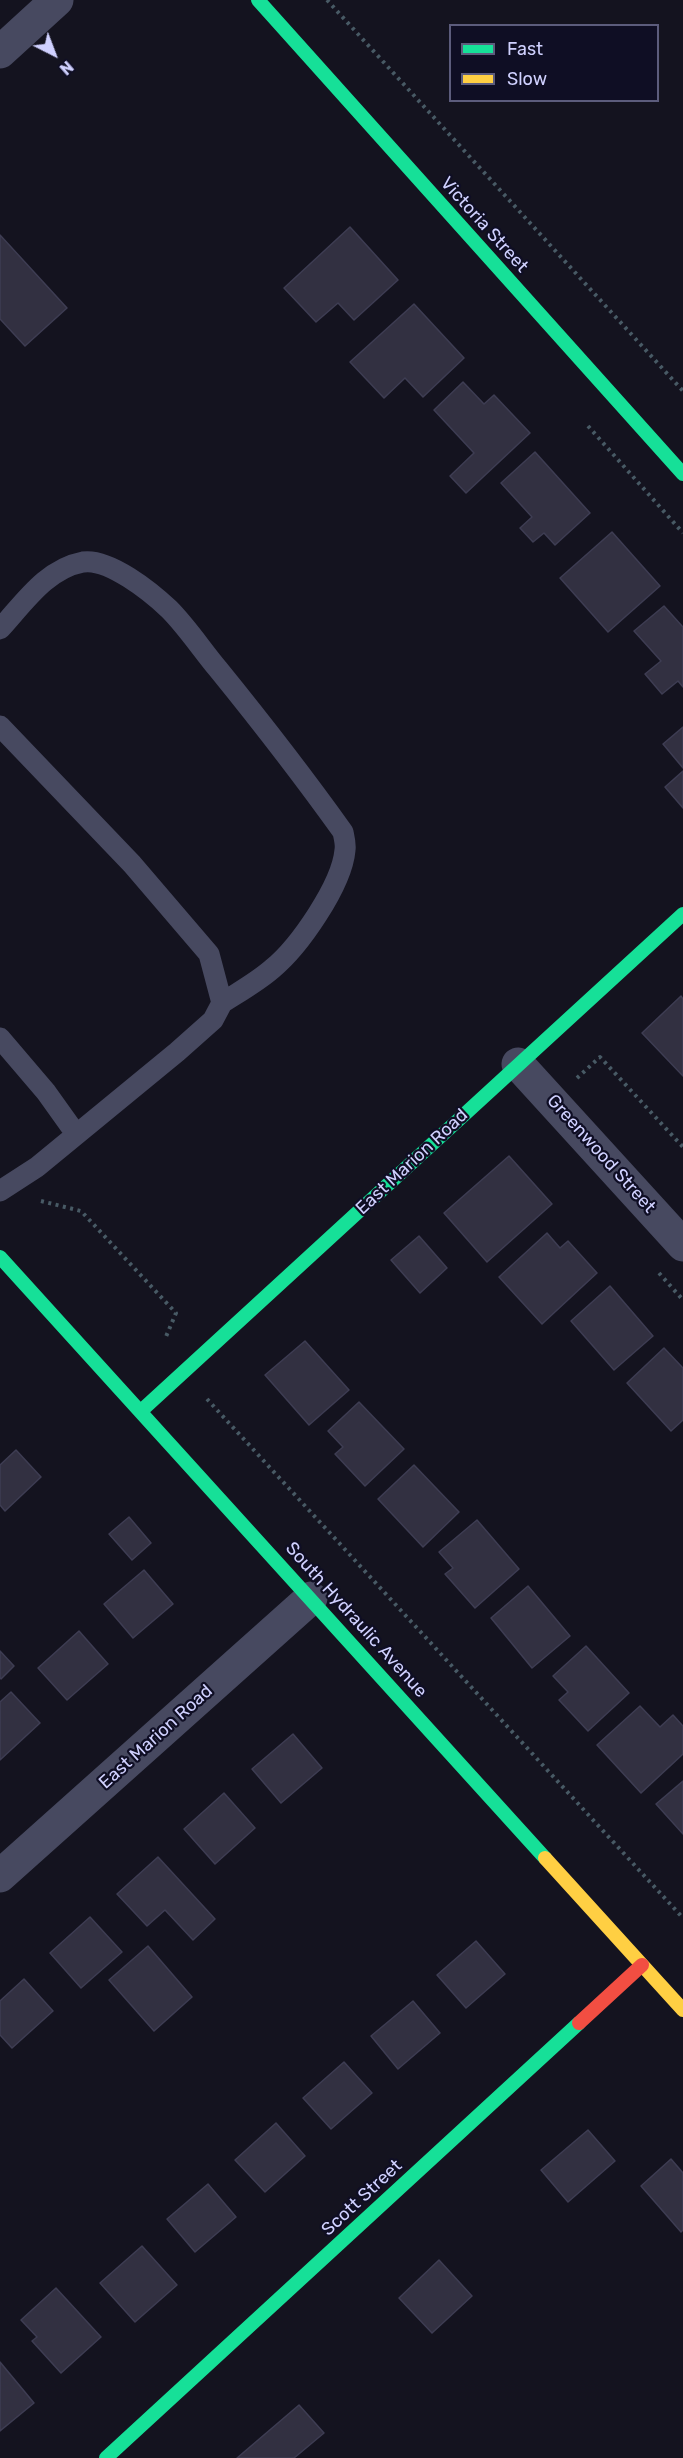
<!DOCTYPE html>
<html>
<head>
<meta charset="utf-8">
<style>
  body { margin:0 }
  #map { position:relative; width:683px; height:2458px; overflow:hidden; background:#14131f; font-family:Rubik,sans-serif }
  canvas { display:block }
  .legend { position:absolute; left:449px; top:24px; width:210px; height:78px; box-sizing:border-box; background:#0f0e24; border:2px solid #5c5c7c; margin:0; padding:8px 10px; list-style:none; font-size:18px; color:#d0d1ff }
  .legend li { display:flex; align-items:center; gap:12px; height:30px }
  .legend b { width:30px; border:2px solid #5c5c7c }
  .north { position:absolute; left:24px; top:24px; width:60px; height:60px; -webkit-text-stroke:4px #0f0e24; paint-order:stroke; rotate:138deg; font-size:16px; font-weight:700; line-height:24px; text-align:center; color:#d0d1ff }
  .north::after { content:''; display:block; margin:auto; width:21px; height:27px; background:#d0d1ff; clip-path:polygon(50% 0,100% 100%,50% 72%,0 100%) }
</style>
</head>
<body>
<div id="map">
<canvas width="683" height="2458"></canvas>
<ul class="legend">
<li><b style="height:8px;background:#16e098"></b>Fast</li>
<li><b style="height:8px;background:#ffcf43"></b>Slow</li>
</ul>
<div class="north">N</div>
</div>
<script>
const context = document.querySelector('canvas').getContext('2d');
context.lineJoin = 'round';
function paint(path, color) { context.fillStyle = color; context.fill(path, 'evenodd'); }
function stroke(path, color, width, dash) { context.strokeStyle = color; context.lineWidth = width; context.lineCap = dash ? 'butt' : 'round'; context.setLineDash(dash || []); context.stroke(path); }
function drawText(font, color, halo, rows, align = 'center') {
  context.font = font + ' Rubik,sans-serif'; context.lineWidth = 4.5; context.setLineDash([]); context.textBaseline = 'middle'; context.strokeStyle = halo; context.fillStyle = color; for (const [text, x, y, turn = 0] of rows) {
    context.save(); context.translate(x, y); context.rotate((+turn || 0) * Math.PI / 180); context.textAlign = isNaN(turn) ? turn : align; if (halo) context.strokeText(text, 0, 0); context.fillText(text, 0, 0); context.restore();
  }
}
const building = new Path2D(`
  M350 227 398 280 354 320 338 303 316 322 284 288Z
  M0 235 67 308 25 346 0 319Z
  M414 304 464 358 423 397 405 378 384 398 350 362Z
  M463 382 484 404 494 395 530 433 466 493 450 476 474 453 434 410Z
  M535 452 590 513 555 545 544 533 533 542 520 528 532 517 501 483Z
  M612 532 660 586 608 632 560 578Z
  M664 606 683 627V687L678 681 662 694 645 674 661 661 634 631Z
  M683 727V768L663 744Z
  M683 771V808L665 787Z
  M681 996 683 999V1076L642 1033Z
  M509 1156 552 1204 487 1262 444 1213Z
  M547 1233 560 1248 568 1241 597 1273 542 1324 499 1277Z
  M419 1236 447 1268 420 1293 391 1260Z
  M610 1286 653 1336 614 1370 571 1321Z
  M305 1341 349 1390 309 1425 265 1375Z
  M664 1348 683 1368V1420L671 1431 627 1383Z
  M359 1402 404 1449 365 1486 335 1454 343 1447 328 1431Z
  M16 1450 41 1477 5 1511 0 1505V1465Z
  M414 1465 459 1512 423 1547 378 1499Z
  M129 1517 151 1543 132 1560 109 1534Z
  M477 1520 519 1569 475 1608 445 1574 453 1568 439 1552Z
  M144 1570 173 1604 133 1638 104 1604Z
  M528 1586 570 1636 532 1668 491 1618Z
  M79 1631 108 1664 67 1700 38 1668Z
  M586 1646 629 1693 588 1731 559 1700 568 1692 553 1676Z
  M0 1651 14 1666 1 1679 0 1677Z
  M11 1692 40 1723 0 1760V1702Z
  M640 1706 660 1727 673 1715 683 1726V1754L641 1793 597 1745Z
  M293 1734 322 1768 281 1803 252 1769Z
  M683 1781V1834L656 1804Z
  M224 1793 255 1828 215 1864 184 1829Z
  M158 1857 215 1919 193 1940 165 1910 147 1926 117 1894Z
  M90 1917 122 1952 81 1988 50 1953Z
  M476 1941 505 1974 466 2008 437 1975Z
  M148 1946 192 1997 154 2031 109 1980Z
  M24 1979 53 2011 12 2048 0 2035V2001Z
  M413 2001 440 2033 398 2069 371 2036Z
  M344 2062 372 2093 331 2129 303 2098Z
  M276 2123 305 2156 265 2192 235 2160Z
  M588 2130 615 2161 568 2202 541 2170Z
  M671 2159 683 2173V2230L681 2232 641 2186Z
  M208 2184 236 2217 195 2252 167 2219Z
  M142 2246 177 2285 135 2322 100 2283Z
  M439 2260 472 2296 432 2333 399 2298Z
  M56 2288 101 2337 61 2373 32 2341 37 2337 21 2320Z
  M0 2362 34 2403 0 2431Z
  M299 2405 324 2433 294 2458H237Z`);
const path = new Path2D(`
  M327 0 683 391
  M588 426 683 533
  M577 1078 600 1057 683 1147
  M41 1201 81 1211 176 1313 165 1339
  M659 1273 683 1300
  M207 1399 683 1918`);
const lane = new Path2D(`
  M0 629C24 603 46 569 83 562 109 558 151 592 169 609 187 627 202 650 218 669 261 722 303 776 343 832 344 837 346 844 345 850 342 885 299 947 272 969 257 982 239 992 222 1003
  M0 726 132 864 209 954 222 1003 213 1020 177 1052 37 1167 0 1191
  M0 1038 46 1092 76 1134`);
const street = new Path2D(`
  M0 52 57 0
  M518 1064 683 1245
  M0 1876 311 1598`);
const fast = new Path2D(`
  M258 0 683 474
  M0 1257 545 1858
  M141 1411 683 914
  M106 2458 579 2023`);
const slow = new Path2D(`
  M545 1858 683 2010`);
const jam = new Path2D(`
  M579 2023 642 1965`);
const streetNames = [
  ["Victoria Street",484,225,48],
  ["Greenwood Street",601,1154,48],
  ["East Marion Road",412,1162,-43],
  ["South Hydraulic Avenue",356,1620,48],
  ["East Marion Road",156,1737,-42],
  ["Scott Street",362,2198,-43]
];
paint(building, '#323041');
stroke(building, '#3e3d53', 1.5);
stroke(path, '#485a65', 4, [3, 4.5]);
stroke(lane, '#474960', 21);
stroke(street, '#474960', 33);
stroke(fast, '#16e098', 14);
stroke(slow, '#ffcf43', 14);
stroke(jam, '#f24e42', 14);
drawText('18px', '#d0d1ff', '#0f0e24', streetNames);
</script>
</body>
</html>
